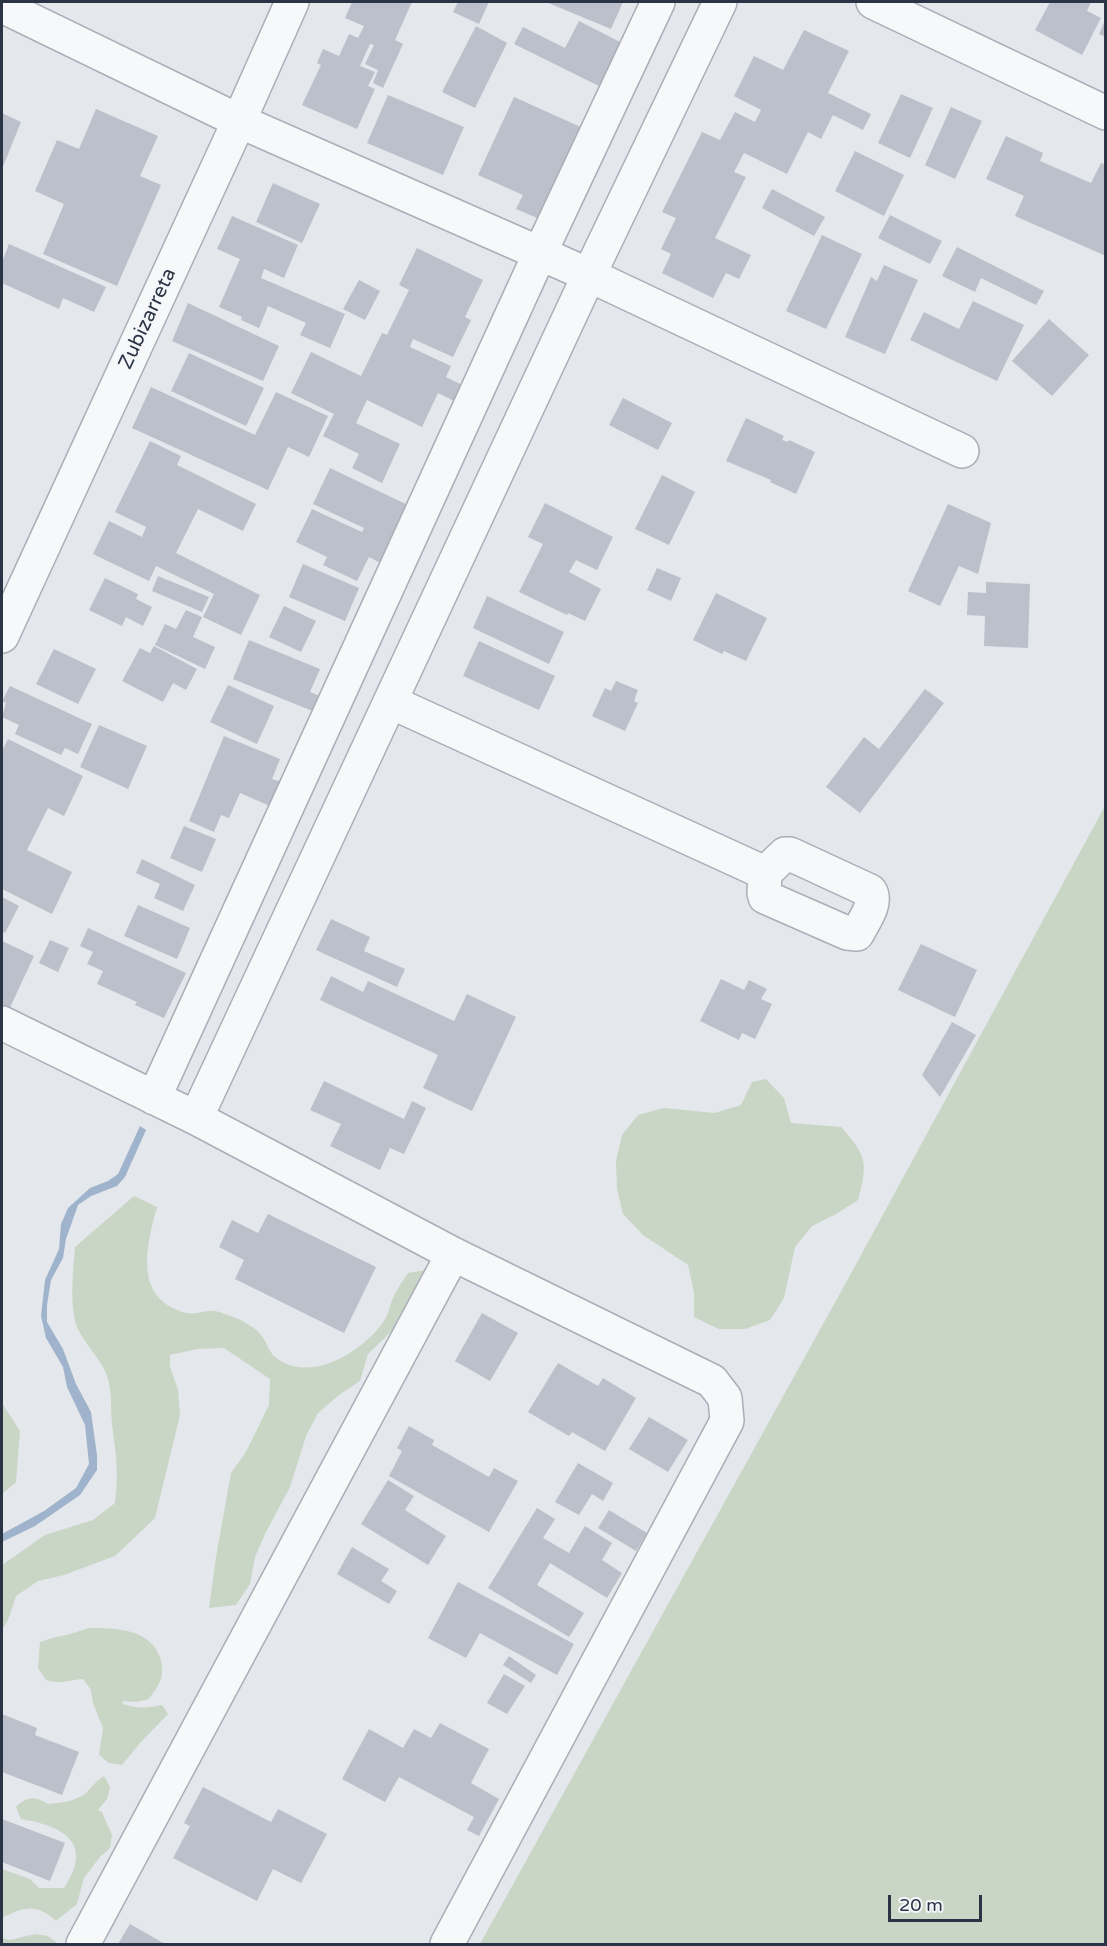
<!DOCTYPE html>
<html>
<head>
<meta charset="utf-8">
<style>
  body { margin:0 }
  #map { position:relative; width:1107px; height:1946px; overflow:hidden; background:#e4e7ec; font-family:"Varela Round",sans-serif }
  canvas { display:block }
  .frame { position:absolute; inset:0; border:3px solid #2b3445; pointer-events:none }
  .scale { position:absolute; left:888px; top:1895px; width:94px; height:27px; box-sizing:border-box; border:3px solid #2b3445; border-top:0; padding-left:8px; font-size:18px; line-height:21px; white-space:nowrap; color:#2b3445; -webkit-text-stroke:4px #f4f6f9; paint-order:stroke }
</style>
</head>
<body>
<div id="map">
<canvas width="1107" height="1946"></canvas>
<div class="frame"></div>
<div class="scale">20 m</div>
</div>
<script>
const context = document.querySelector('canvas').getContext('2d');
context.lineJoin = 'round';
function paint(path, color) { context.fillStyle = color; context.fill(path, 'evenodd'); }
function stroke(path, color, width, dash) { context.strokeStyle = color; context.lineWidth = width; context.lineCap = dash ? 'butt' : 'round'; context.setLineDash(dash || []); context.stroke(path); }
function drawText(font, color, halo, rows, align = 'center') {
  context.font = font + ' "Varela Round",sans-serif'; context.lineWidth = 4.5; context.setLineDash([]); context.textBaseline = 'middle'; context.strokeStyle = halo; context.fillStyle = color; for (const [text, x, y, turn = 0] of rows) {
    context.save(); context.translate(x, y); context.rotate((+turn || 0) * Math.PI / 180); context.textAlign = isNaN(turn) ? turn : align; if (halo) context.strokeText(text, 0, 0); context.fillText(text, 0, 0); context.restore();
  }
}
const green = new Path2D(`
  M1105 806V1944H480L848 1279Z
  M766 1079 784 1098 791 1123 841 1127C867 1156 868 1163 858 1200L836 1214 812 1226 795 1247 784 1298 770 1320 745 1329H719L694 1317V1292L688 1265 643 1235 623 1214 617 1189 616 1161 622 1135 638 1115 664 1108 715 1113 741 1105 752 1082Z
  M134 1196 157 1207C146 1247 133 1300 187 1313 196 1315 206 1310 215 1311 221 1312 230 1316 236 1318 243 1321 254 1327 259 1333 266 1339 268 1350 274 1356 308 1386 363 1352 384 1321 389 1314 390 1304 394 1296 398 1288 403 1280 408 1273L432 1269 407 1316 368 1354 360 1381 339 1395 318 1413 306 1436 290 1487 265 1534 255 1557 250 1584 236 1605 209 1608 216 1557 231 1473 246 1452 269 1405 270 1379 224 1348 197 1349 170 1355V1367L178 1390 180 1415 155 1518 115 1556 64 1575 38 1581 16 1596 8 1620 2 1630V1565L45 1535 93 1520 115 1503C119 1473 116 1455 112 1425 110 1407 113 1388 105 1371 98 1356 85 1344 78 1329 69 1310 73 1268 75 1247Z
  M2 1403 20 1431 16 1482 2 1494Z
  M88 1628C116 1628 151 1628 161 1660 162 1666 163 1673 161 1679 158 1686 153 1693 149 1699L136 1702 123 1701V1704C137 1709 148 1708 162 1705L168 1714 140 1743 122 1765 109 1763 99 1755 103 1728 93 1703 91 1690 83 1679C68 1680 60 1685 46 1680L38 1668 40 1642C56 1636 72 1635 88 1628Z
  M104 1776 110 1787 107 1799 98 1810 102 1812 112 1835 110 1848 100 1857 84 1878 77 1904 56 1921C36 1903 24 1907 2 1918V1869L30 1879 39 1888H64C95 1842 62 1826 21 1819L16 1807C27 1796 35 1796 48 1804 61 1803 76 1801 86 1793 92 1787 96 1781 104 1776Z
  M35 1934 48 1936 58 1944H2V1938L10 1940Z`);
const water = new Path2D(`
  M140 1126 146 1130 125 1177 117 1186 91 1196 78 1205 66 1239 63 1258 51 1280 47 1305V1322L63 1349 76 1384 91 1412 97 1455V1470L80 1495 35 1526 2 1542V1534L44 1511 76 1488 89 1464 85 1425 67 1387 63 1367 46 1338 41 1316 45 1280 59 1249 61 1224 68 1208 90 1188 108 1181 118 1174Z`);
const building = new Path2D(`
  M352 2H412L395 40 403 44 383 88 373 83 378 70 365 64 374 45 370 44 360 66 375 72 368 86 375 89 357 129 302 105 321 65 317 63 323 49 339 56 349 34 358 38 364 26 345 18Z
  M458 2H489L479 24 453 12Z
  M546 2H623L611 29Z
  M1050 2H1091L1087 11 1101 18 1082 55 1035 30Z
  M1106 18V37L1099 34Z
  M579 21 628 46 607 90 514 44 523 27 565 48Z
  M476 26 507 43 475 108 442 92Z
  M804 30 849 51 828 93 871 114 863 130 833 115 821 139 808 132 787 174 744 153 734 172 746 177 715 238 751 255 739 279 726 273 713 298 662 273 671 254 661 249 676 218 662 212 702 132 720 140 735 112 755 122 761 110 734 96 754 56 783 70Z
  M901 94 933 108 910 158 878 143Z
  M388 95 464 127 443 175 367 143Z
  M514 97 583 128 542 220 516 209 523 195 478 175Z
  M951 107 982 121 955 179 925 165Z
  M96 109 158 136 140 176 161 185 117 286 43 254 64 204 35 191 57 140 79 149Z
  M2 113 21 122 2 169Z
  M1006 136 1043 153 1040 161 1091 183 1101 163 1106 165V256L1015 216 1024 196 986 179Z
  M855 151 904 175 884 216 835 191Z
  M273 183 320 204 302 243 256 222Z
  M772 189 825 217 814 236 762 208Z
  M890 215 942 241 930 264 878 238Z
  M232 216 298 245 284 278 264 269 261 278 345 314 330 348 300 335 306 323 268 306 259 328 241 320 242 317 219 307 240 259 217 249Z
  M822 235 862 254 826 329 786 311Z
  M9 244 106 287 94 312 63 298 59 309 2 283V262Z
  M957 247 1044 291 1036 305 981 278 975 292 942 276Z
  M417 248 483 280 465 317 471 320 453 357 413 339 410 347 451 366 446 377 466 387 458 403 438 393 422 427 367 400 356 423 400 444 382 483 352 468 359 454 323 436 334 414 291 393 311 352 361 376 382 333 387 335 409 290 399 285Z
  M884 265 918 280 885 354 845 337 871 277 877 281Z
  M359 280 380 291 365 320 343 309Z
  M973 301 1024 325 997 381 910 340 924 312 959 329Z
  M188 303 279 346 263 381 172 341Z
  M1049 319 1089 355 1052 396 1012 361Z
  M189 353 264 388 246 426 171 391Z
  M151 387 255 435 276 392 328 416 309 457 288 447 268 490 132 428Z
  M623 398 672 423 658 450 609 425Z
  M746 418 784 436 782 440 788 442 789 440 815 452 796 494 770 482 771 480 726 461Z
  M150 441 181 456 177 465 256 504 243 531 198 509 176 553 260 595 241 635 203 617 214 594 156 566 149 581 93 554 109 521 142 537 146 527 115 512Z
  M330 468 412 507 384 565 369 557 357 581 323 565 327 557 296 542 312 509 362 532 364 528 313 504Z
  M662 475 695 492 669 545 635 529Z
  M545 503 613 537 597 570 576 560 569 572 601 589 585 621 568 613 567 615 519 592 543 544 528 537Z
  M948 504 991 523 978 574 959 566 940 606 908 591Z
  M303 564 359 588 345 621 289 597Z
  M657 568 681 578 671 601 647 590Z
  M158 576 209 597 202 612 152 591Z
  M105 578 138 594 136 599 152 607 143 626 126 617 122 626 89 610Z
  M986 582 1030 584 1028 648 984 646 985 616 967 615 968 592 986 593Z
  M716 593 767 618 746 661 724 651 722 654 693 640Z
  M487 596 564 632 549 664 473 628Z
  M284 606 316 621 301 652 269 637Z
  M186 610 202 617 193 637 215 647 205 669 155 645 165 624 176 629Z
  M249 640 320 669 310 692 322 697 315 712 233 679Z
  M479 641 555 676 539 710 463 676Z
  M154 646 197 669 186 690 173 683 163 702 122 681 140 648 150 653Z
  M54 649 96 669 78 704 36 684Z
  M616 681 638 690 634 701 638 703 625 731 592 716 605 688 611 691Z
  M228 685 274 706 257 744 210 722Z
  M10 686 92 724 78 754 65 748 61 755 15 734 19 725 2 717 6 703 2 701Z
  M925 689 944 703 860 813 826 787 864 737 879 749Z
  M99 725 147 746 128 789 80 767Z
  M224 736 280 759 272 779 281 782 270 806 240 793 229 818 221 815 214 832 189 821Z
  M8 739 83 776 64 816 48 808 27 850 72 872 52 914 2 889V751Z
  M184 826 216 839 202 872 170 858Z
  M142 859 195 885 183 911 154 898 160 884 136 873Z
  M2 897 19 906 5 933 2 931Z
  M138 905 190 928 177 959 124 936Z
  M331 919 370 937 364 951 405 969 397 987 316 950Z
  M88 928 186 973 164 1018 135 1005 137 1002 97 984 103 971 87 964 93 952 80 946Z
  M50 940 69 948 58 972 39 963Z
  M2 941 34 956 6 1016 2 1014Z
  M921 944 977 970 955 1017 898 990Z
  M331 976 363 992 368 981 454 1021 467 994 516 1017 472 1111 423 1088 438 1055 320 1000Z
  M721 979 744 990 749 980 767 989 761 999 772 1004 755 1039 742 1033 739 1040 700 1021Z
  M952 1022 976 1035 940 1097 922 1075Z
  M324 1081 404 1119 412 1101 426 1108 404 1154 390 1148 380 1170 330 1146 341 1124 310 1110Z
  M268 1214 376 1267 344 1333 235 1279 244 1260 219 1247 232 1220 258 1233Z
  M482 1313 518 1333 490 1381 455 1361Z
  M558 1363 598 1386 603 1378 636 1398 605 1451 572 1432 569 1436 528 1412Z
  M649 1417 688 1440 668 1472 629 1449Z
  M409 1426 434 1440 432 1445 489 1477 494 1468 518 1481 489 1532 389 1476 402 1451 397 1448Z
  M578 1463 613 1483 603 1501 592 1494 579 1515 555 1502Z
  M388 1480 414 1496 405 1510 446 1536 428 1565 361 1524Z
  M537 1508 555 1519 543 1538 569 1553 585 1526 612 1543 602 1560 622 1573 607 1598 550 1563 537 1585 584 1613 569 1637 488 1588Z
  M609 1510 647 1533 636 1551 598 1528Z
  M352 1547 389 1569 381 1581 397 1591 389 1604 337 1574Z
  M458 1582 574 1644 557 1675 480 1633 466 1658 428 1638Z
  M509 1656 536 1675 531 1683 503 1665Z
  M504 1674 525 1686 507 1714 487 1703Z
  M2 1714 37 1728 35 1735 79 1752 62 1795 2 1772Z
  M440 1723 489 1749 471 1783 499 1799 479 1836 467 1830 474 1817 399 1777 385 1802 342 1779 369 1729 403 1748 414 1729 431 1738Z
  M203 1787 271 1822 278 1809 327 1834 301 1883 273 1869 257 1901 173 1858 190 1826 184 1823Z
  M2 1819 65 1843 50 1881 2 1862Z
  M130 1924 165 1944H118Z`);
const minor = new Path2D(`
  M873 2 1106 113
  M2 6 239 121 589 275 962 451
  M2 636 239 121 292 2
  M391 702 765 873
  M785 854H790L870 891C878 903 863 922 857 934L847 933 765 897 764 893 765 873Z
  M2 1023 196 1118 453 1254 712 1381 725 1398 727 1421 447 1944
  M154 1098 540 253 658 2
  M196 1118 589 275 720 2
  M83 1944 453 1254`);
const streetNames = [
  ["Zubizarreta",148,319,-65]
];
paint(green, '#c9d6c5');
paint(water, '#9fb4cc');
paint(building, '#bbc0ca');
stroke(minor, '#a9aeb7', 36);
stroke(minor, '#f7f8fa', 33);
drawText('20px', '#2b3445', '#f4f6f9', streetNames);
</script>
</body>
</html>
